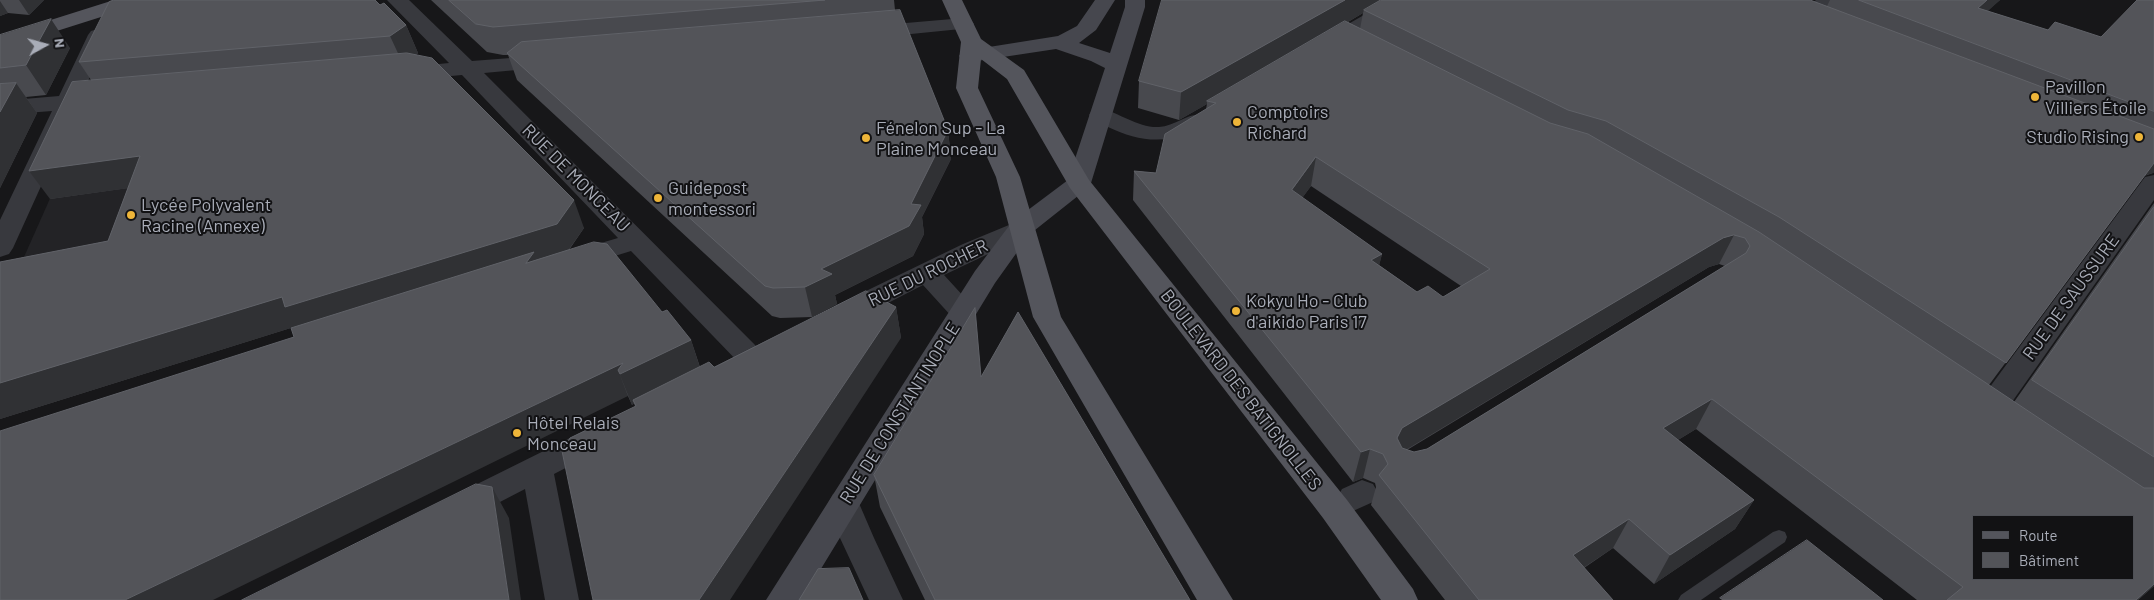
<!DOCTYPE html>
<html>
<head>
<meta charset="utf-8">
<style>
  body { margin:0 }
  #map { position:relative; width:2154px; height:600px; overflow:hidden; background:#171719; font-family:Barlow,sans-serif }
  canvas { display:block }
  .legend { position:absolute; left:1972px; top:515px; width:162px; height:65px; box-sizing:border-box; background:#121214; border:1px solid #4e5056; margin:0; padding:6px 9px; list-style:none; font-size:15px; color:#a9adb8 }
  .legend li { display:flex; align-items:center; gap:10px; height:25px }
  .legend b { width:25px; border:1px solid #4e5056 }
  .north { position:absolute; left:20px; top:20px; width:50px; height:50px; -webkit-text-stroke:4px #121214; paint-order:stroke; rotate:83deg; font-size:14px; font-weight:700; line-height:20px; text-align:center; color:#a9adb8 }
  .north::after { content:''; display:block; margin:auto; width:18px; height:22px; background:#a9adb8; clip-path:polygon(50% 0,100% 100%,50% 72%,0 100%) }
</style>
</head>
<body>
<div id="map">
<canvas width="2154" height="600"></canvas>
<ul class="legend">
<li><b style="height:6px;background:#54555c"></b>Route</li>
<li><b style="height:14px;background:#535459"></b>Bâtiment</li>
</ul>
<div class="north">N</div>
</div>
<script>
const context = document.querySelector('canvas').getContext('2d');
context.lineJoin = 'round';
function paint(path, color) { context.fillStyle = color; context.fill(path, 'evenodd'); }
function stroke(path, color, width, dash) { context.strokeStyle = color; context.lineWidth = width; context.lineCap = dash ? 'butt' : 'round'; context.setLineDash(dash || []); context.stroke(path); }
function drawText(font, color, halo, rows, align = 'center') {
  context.font = font + ' Barlow,sans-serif'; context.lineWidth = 4; context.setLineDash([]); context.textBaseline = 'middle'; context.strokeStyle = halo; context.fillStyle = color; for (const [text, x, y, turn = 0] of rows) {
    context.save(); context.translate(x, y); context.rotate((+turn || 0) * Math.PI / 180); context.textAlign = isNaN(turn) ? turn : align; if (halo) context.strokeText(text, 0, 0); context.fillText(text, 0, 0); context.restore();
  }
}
const built = new Path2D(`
  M209 150 219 206 8 293 60 176Z`);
const lane = new Path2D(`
  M1779 530 1785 532 1787 537 1785 542 1701 600H1678L1681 595 1773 532Z`);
const street = new Path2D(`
  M387 0H409L472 61 549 55 557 56 560 61 557 66 549 67 484 73 762 352 766 359 762 366 752 369 742 366 631 251 576 268 567 265 563 259 567 253 618 238 462 75 407 80 399 78 396 73 399 68 449 63Z
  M1390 0H1414L1411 4 1333 52 1325 53 1317 52 1314 47 1317 42Z
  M1816 0H1839C1830 12 1811 28 1796 24L1793 20Z
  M964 18 971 20 974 24 971 28 871 38 864 36 861 32 864 28 871 26Z
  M98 29 105 31 108 35 82 95 98 93 106 95 109 100 106 105 76 109 13 248 9 254 0 257V220L52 111 0 115V101L59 96 88 35 91 31Z
  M1100 108C1120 113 1138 128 1159 127 1177 126 1189 111 1207 115L1211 120C1205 127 1196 131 1188 134 1159 144 1135 140 1108 127 1101 124 1093 122 1089 115L1092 110Z
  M2154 175V200L2000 419 1989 422 1978 419 1974 411 1978 403 2145 177Z
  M1021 220 1030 222 1034 228 1030 234 944 275 977 311 973 318 963 321 953 318 923 285 855 320 845 323 835 320 831 313 835 306 963 244Z
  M597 426 608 430 612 438 608 446 554 474 579 600H545L525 489 473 516 461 520 449 516 445 507 449 498 586 430Z
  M1362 480 1373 484 1378 493 1373 502 1353 511 1342 507 1337 498 1342 489Z
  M844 490 855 494 874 538 903 600H869L840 538 828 503 833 494Z`);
const secondary = new Path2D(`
  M1095 0H1115L1096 30 1079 43 1110 53 1125 7V0H1145V7L1091 183 1088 188 1030 234 995 283 802 600H766L975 271 1012 222 1068 180 1105 68 1091 61 1056 49 970 62 962 61 959 56 962 51 970 50 1058 36 1077 26Z`);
const primary = new Path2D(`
  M114 0H145L142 4 0 49V36Z
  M942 0H962L981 39 1024 70 1089 180 1347 500 1413 589 1418 600H1381L1323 518 1070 188 1007 79 981 59 978 88 1020 177 1061 317 1233 600H1197L1033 317 996 177 956 88 961 42Z`);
const wall = new Path2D(`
  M0 0H44L29 15 8 13 0 16Z
  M431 0H894L895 10 948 130 951 159 922 217 924 234 913 256 835 295 837 304 812 317 780 318 772 316 517 80 508 55H503L487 52Z
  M1162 0 1812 1 1827 6 1830 0H2000L1987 11 2048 30 2101 37 2154 0V172L2153 173 2144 176 1989 385 2014 402 2154 203V586L2138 600H1917L1696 429 1678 440 1754 500 1735 529 1654 584 1613 548 1584 568 1613 600H1445L1371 505 1376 487 1375 483 1363 478 1353 482 1133 200 1134 171 1156 173 1206 109 1207 104 1179 120 1138 108 1139 81ZM1363 13 1360 29 1348 22ZM1311 186 1461 286 1443 297 1417 292 1379 265 1382 254 1302 198ZM1719 264 1725 266 1427 449 1414 452 1407 450 1709 267Z
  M380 5 406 25 418 53 416 55 584 228 569 250 662 312 691 340 700 367H714L896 307 901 338 635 406 634 403 632 405 628 396 294 337 297 326 0 419V262L108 241 128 188 50 199 91 80 79 62Z
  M0 35 70 48 46 95 26 97 37 113 0 188Z
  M981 377 1190 600H925L880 507 874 475Z`);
const shadedWall = new Path2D(`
  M19 0H44L29 15Z
  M1345 0H1386L1364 10 1363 13 1211 102 1207 101V104L1179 120 1181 92Z
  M1987 0H2000L1962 35 1978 8Z
  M0 1 8 13 0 16Z
  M51 19 70 48 46 95 26 65Z
  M406 25 418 53 403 64 390 36Z
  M16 83 37 113 0 188V112Z
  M948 130 951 159 922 217 924 234 913 256 835 295 837 304 812 317 805 287 821 269 911 204Z
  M140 156 158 184 50 199 29 171Z
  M1316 157 1311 186 1287 219 1292 190Z
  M2154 162V172L2153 173 2143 176Z
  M574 200 584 228 567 252 303 336 297 326 0 419V383L282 297Z
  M1734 235 1719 264 1709 267 1394 457 1397 438 1402 428 1723 238Z
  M1382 254 1375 283 1371 260Z
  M896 307 901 338 730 600H699Z
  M691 340 701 371 633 400 634 403 632 405 618 370 628 396 213 600H125L623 363Z
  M1712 399 1696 429 1648 458 1663 428Z
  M1370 449 1363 478 1353 482 1361 452Z
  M492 487 509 518 521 600H509Z
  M1754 500 1735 529 1654 584 1670 555Z
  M1629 519 1613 548 1559 584 1573 555Z
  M2154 584V586L2138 600H2136Z`);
const building = new Path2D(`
  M114 0H375L380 5 384 3 406 25 390 36 79 62 109 2Z
  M449 0H825L493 27 476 24Z
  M1162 0H1345L1181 92 1139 81Z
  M1381 0H1810L2154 129V163L2006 363 1779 217 1606 121 1568 110 1364 10Z
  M1859 0H1987L1978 8 2048 30 2055 22 2101 37 2137 0H2154V111Z
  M900 10 948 130 911 204 921 205 909 226 821 269 832 274 805 287 773 288 765 286 507 53 521 42Z
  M51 19 26 65 0 68V35Z
  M1345 21 1550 123 1588 134 1759 232 2144 488H2154V584L2136 600H1947L1963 587 1712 399 1663 428 1754 500 1670 555 1629 519 1573 555 1613 600H1479L1379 475 1388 464 1383 454 1370 449 1361 452 1134 171 1156 173 1165 134 1216 103 1207 101ZM1316 157 1490 269 1443 297 1428 286 1417 292 1371 260 1382 254 1292 190ZM1734 235 1745 238 1750 246 1746 253 1427 449 1414 452 1402 448 1397 438 1402 428 1723 238ZM1973 516H2133V579H1973Z
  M407 53 432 58 574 200 557 224 285 307 282 297 0 383V262L108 241 140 156 29 171 72 82Z
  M16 83 0 112V84Z
  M2154 207V457L2032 380Z
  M594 242 607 244 662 312 667 310 691 340 620 374 618 370 623 363 125 600H0V431L294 337 291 328 534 252 526 263Z
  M866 291 896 307 699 600H593L562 451 570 438 636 406 633 400 709 362 714 367Z
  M975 308 981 377 1018 312 1190 600H935L874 475Z
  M476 484 492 487 509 600H242Z
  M1807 540 1883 600H1723L1720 598Z
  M849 568 863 600H799L818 569Z`);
const markers = [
  [2035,97,5,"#eeb539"],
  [1237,122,5,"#eeb539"],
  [2139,137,5,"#eeb539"],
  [866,138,5,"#eeb539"],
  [658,198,5,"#eeb539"],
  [131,215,5,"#eeb539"],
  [1236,311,5,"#eeb539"],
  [517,433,5,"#eeb539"]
];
const poiNames = [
  ["Pavillon",2045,87],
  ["Villiers Étoile",2045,108],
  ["Comptoirs",1247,112],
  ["Richard",1247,133],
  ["Fénelon Sup - La",876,128],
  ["Plaine Monceau",876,149],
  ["Studio Rising",2129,137,"right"],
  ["Guidepost",668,188],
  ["montessori",668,209],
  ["Lycée Polyvalent",141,205],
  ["Racine (Annexe)",141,226],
  ["Kokyu Ho - Club",1246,301],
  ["d'aikido Paris 17",1246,322],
  ["Hôtel Relais",527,423],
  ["Monceau",527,444]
];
const streetNames = [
  ["RUE DE MONCEAU",576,178,45],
  ["RUE DU ROCHER",928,273,-26],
  ["RUE DE SAUSSURE",2071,297,-54],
  ["BOULEVARD DES BATIGNOLLES",1241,390,52],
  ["RUE DE CONSTANTINOPLE",900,413,-58]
];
paint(built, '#232326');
paint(lane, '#38393e');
paint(street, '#38393e');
paint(secondary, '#46474e');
paint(primary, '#54555c');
paint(wall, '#48494e');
paint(shadedWall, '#303134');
paint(building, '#535459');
stroke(building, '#606268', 1);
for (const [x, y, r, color] of markers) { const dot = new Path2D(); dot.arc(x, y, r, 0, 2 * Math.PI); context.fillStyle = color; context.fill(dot); stroke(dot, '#121214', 2); }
drawText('18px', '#a9adb8', '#121214', poiNames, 'left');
drawText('18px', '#a9adb8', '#121214', streetNames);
</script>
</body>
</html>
